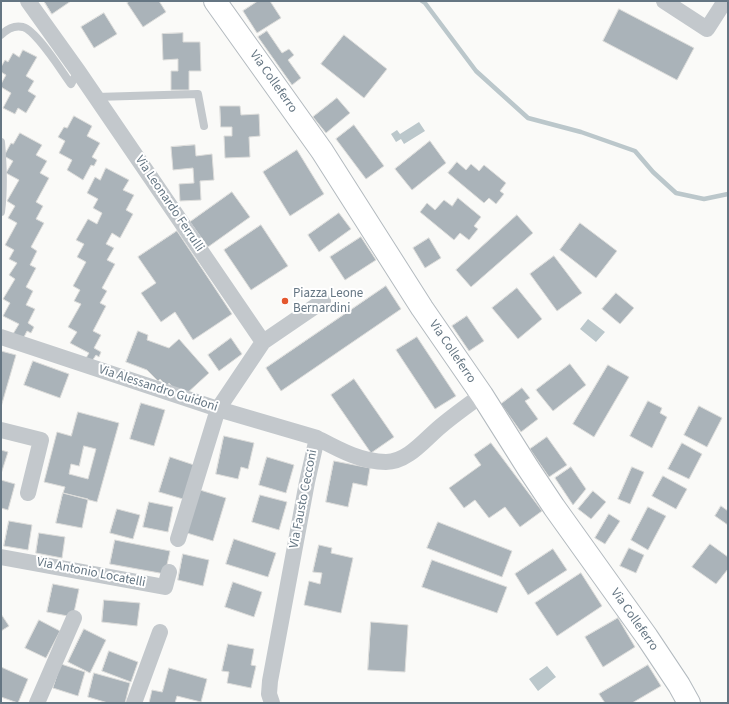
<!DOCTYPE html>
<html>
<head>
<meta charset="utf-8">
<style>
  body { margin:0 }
  #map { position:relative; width:729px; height:704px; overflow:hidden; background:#fafaf8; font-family:"Source Sans 3",sans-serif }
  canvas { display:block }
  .frame { position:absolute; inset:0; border:2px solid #657683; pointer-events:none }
</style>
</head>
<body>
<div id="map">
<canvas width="729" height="704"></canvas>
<div class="frame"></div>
</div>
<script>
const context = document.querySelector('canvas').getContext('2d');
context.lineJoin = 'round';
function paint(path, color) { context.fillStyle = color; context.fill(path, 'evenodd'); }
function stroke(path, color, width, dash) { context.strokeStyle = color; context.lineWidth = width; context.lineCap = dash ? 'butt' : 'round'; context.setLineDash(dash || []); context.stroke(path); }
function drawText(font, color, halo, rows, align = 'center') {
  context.font = font + ' "Source Sans 3",sans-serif'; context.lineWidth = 4; context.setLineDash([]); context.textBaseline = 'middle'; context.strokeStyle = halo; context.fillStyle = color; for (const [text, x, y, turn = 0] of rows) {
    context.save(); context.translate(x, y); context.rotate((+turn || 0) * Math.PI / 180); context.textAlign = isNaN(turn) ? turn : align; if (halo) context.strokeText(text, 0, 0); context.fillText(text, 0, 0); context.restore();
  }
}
const water = new Path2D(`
  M419 122 425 131 404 144 401 139 396 142 391 134 397 130 400 134Z
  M588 319 605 332 596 342 580 329Z
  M547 666 556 677 538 691 529 679Z`);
const stream = new Path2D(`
  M422 1 425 3 476 71 528 118 581 132 635 151 653 172 676 193 704 199 728 194`);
const building = new Path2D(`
  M44 1H71L52 14Z
  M130 1H159L166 12 143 27 127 3Z
  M258 1H270L281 18 257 33 243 11Z
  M619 9 694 48 677 80 603 41Z
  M104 13 117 34 94 48 81 27Z
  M267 31 282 53 289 49 294 55 288 60 301 78 292 85 258 37Z
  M183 33V42H200L201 71H189V90H171V71H178V59L163 60 162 34Z
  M344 35 387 69 364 98 321 64Z
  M23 50 37 57 26 76 34 81 28 91 36 96 26 113 18 108 15 114 3 108 11 93 1 87V84L6 75 1 72V67L5 60 8 62 13 53 19 57Z
  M337 98 350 113 326 133 313 117Z
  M220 106H240L241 115 259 114 260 136 249 137 250 157 225 158 224 136H232V127H221Z
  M74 116 92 126 87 136 100 143 92 157 97 160 94 166 91 165 83 180 67 170 72 160 59 153 65 141 58 137 64 127 67 128Z
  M354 125 384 166 366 179 336 139Z
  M20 133 42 145 36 155 47 161 40 173 49 178 36 202 43 206 36 219 44 223 31 247 37 251 30 265 36 268 26 287 33 291 26 305 35 309 28 323 34 327 31 333 27 331 23 339 13 334 19 324 3 316 10 303 3 299 15 279 9 275 17 263 9 259 14 250 5 245 17 223 8 218 15 206 7 201 19 180 6 173 13 161 4 156 11 143 13 144Z
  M430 141 446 163 412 190 395 169Z
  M195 145 196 156 212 154 214 180 200 181 201 200 180 201 179 184 194 183 193 168 173 170 171 147Z
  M297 150 324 194 290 216 263 172Z
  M457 162 466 170 471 164 479 171 484 165 506 183 500 191 504 194 496 204 489 198 484 203 448 173Z
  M106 168 129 180 123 190 134 195 126 210 133 214 120 238 112 233 106 244 114 248 107 260 115 264 102 288 107 291 100 303 106 306 93 331 101 335 94 348 101 352 99 357 96 355 92 361 86 358 89 353 70 343 77 332 68 327 81 304 74 301 80 290 73 286 86 262 77 257 84 244 76 240 88 219 97 224 102 213 93 208 98 199 87 193 95 177 100 180Z
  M232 192 250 217 208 247 190 222Z
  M458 198 481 217 474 226 478 229 469 240 460 233 454 240 420 212 427 203 435 210 444 200 452 206Z
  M339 213 351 229 319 252 308 235Z
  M517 215 533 233 471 287 456 270Z
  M580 223 617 251 596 278 560 250Z
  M261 225 288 266 251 290 224 250Z
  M177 231 232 314 193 340 175 312 161 322 141 293 156 283 138 257Z
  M361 237 376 260 345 280 330 257Z
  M429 238 441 258 425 268 413 248Z
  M554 256 582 293 557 311 530 274Z
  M386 286 401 309 281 391 266 368Z
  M517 288 542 319 518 339 492 308Z
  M616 293 634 308 620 324 602 309Z
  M467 316 484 341 469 351 452 326Z
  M138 331 148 335 147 340 169 348 179 339 209 373 185 395 177 392 169 383 167 386 160 379 158 381 147 370 126 362Z
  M417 337 456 396 435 409 396 350Z
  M231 338 242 354 219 371 208 355Z
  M1 351 16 355 1 407Z
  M33 361 69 374 60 398 24 385Z
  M570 364 586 385 553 411 536 390Z
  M608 365 629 377 594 437 573 424Z
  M354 379 394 437 371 453 331 395Z
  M522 388 530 398 525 401 538 419 521 432 501 404Z
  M648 401 662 408 660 413 667 417 652 448 630 436Z
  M141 403 165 410 154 446 130 439Z
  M699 406 722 418 707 447 684 435Z
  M78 412 119 423 97 502 63 493 65 487 44 482 57 432 71 436ZM84 446 96 449 88 479 69 474 71 464 79 466Z
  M224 436 254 443 248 469 241 467 238 479 216 474Z
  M547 437 567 465 549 477 530 449Z
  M491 443 542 511 520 527 505 507 489 518 475 500 464 508 449 488 481 465 474 455Z
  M682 443 702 454 689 479 668 469Z
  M1 450 8 452 1 474Z
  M170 457 194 465 183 499 159 492Z
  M267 457 294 465 286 493 259 485Z
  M334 461 370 468 367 486 353 483 348 507 326 502Z
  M571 467 586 489 573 505 555 478Z
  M632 467 644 472 630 504 618 499Z
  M663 476 687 489 676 509 652 496Z
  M1 480 15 484 8 510 1 508Z
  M200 490 226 498 213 541 187 533Z
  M593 491 606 502 591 519 578 509Z
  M63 493 88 499 82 528 56 523Z
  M260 495 287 502 279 530 252 522Z
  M149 502 173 507 168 532 143 527Z
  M721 506 728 511V525L715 516Z
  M648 507 666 516 648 550 631 540Z
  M117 509 140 515 133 539 110 533Z
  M609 514 620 521 605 544 595 538Z
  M9 521 32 525 28 550 4 546Z
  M438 522 512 551 502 577 427 548Z
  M39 533 65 537 62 558 36 553Z
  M234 539 276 553 268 577 226 564Z
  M115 540 170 551 165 574 110 564Z
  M710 544 728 557V569L716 584 692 567Z
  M319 545 332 548 331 553 353 558 341 613 304 605 309 581 320 584 322 573 313 572Z
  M629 548 644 555 636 573 620 566Z
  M553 549 567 570 528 595 515 574Z
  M183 554 209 560 203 586 178 580Z
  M432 560 507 587 497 613 422 587Z
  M581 573 602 606 557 636 535 603Z
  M233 582 262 592 254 617 225 607Z
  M53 584 79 589 73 617 47 612Z
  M104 600 140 603 137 626 102 622Z
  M1 614 9 626 1 631Z
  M618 618 635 647 603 667 585 637Z
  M39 620 60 631 46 658 25 648Z
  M371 622 408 625 405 672 368 670Z
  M84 629 106 640 90 673 68 662Z
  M228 644 254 649 251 665 256 666 251 688 227 683 229 672 222 671Z
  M109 651 138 662 131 682 102 671Z
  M61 664 85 672 78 696 53 688Z
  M648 665 661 686 632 703H605L599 694Z
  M1 667 28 679 18 703 1 697Z
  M169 668 207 679 201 702 177 696 175 703H149L152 690 162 692Z
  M94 673 130 683 125 703H108L88 697Z`);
const lane = new Path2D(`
  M1 35C7 29 15 25 23 27 37 31 62 72 71 84L78 71
  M96 97 198 94 204 126
  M1 142C3 165 4 189 1 212`);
const street = new Path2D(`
  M28 1 78 71 263 342
  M664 1 707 29 725 1
  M1 337 218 409 317 438
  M1 430 41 440 28 493
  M178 539 218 409 263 342 323 301
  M1 557 165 587 169 572
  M37 703 74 618
  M134 703 160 632
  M272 703 269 694 270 681 307 482 317 438C338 449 361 462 386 462 408 462 425 439 441 426 454 415 468 405 482 395`);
const secondary = new Path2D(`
  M215 1 322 151 422 308 482 395 528 468 554 507 647 637 679 685 689 703`);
const markers = [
  [285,301,4,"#e4572e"]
];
const streetNames = [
  ["Via Colleferro",273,82,55],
  ["Via Leonardo Ferrulli",169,204,56],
  ["Via Colleferro",452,352,56],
  ["Via Alessandro Guidoni",158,389,18],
  ["Via Fausto Cecconi",304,499,-79],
  ["Via Antonio Locatelli",91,573,11],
  ["Via Colleferro",634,620,55]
];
const poiNames = [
  ["Piazza Leone",293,294],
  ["Bernardini",293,309]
];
paint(water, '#bbc7cb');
stroke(stream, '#bbc7cb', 4.5);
paint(building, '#aab3b9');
stroke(building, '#dcdcda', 1);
stroke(secondary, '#b3babf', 24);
stroke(lane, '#c3c8cc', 8);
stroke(street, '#c3c8cc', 16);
stroke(secondary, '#fff', 22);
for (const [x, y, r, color] of markers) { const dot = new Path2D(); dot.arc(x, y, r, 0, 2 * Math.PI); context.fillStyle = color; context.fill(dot); stroke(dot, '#fff', 1.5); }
drawText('13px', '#657683', '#fff', streetNames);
drawText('13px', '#657683', '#fff', poiNames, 'left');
</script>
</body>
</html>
